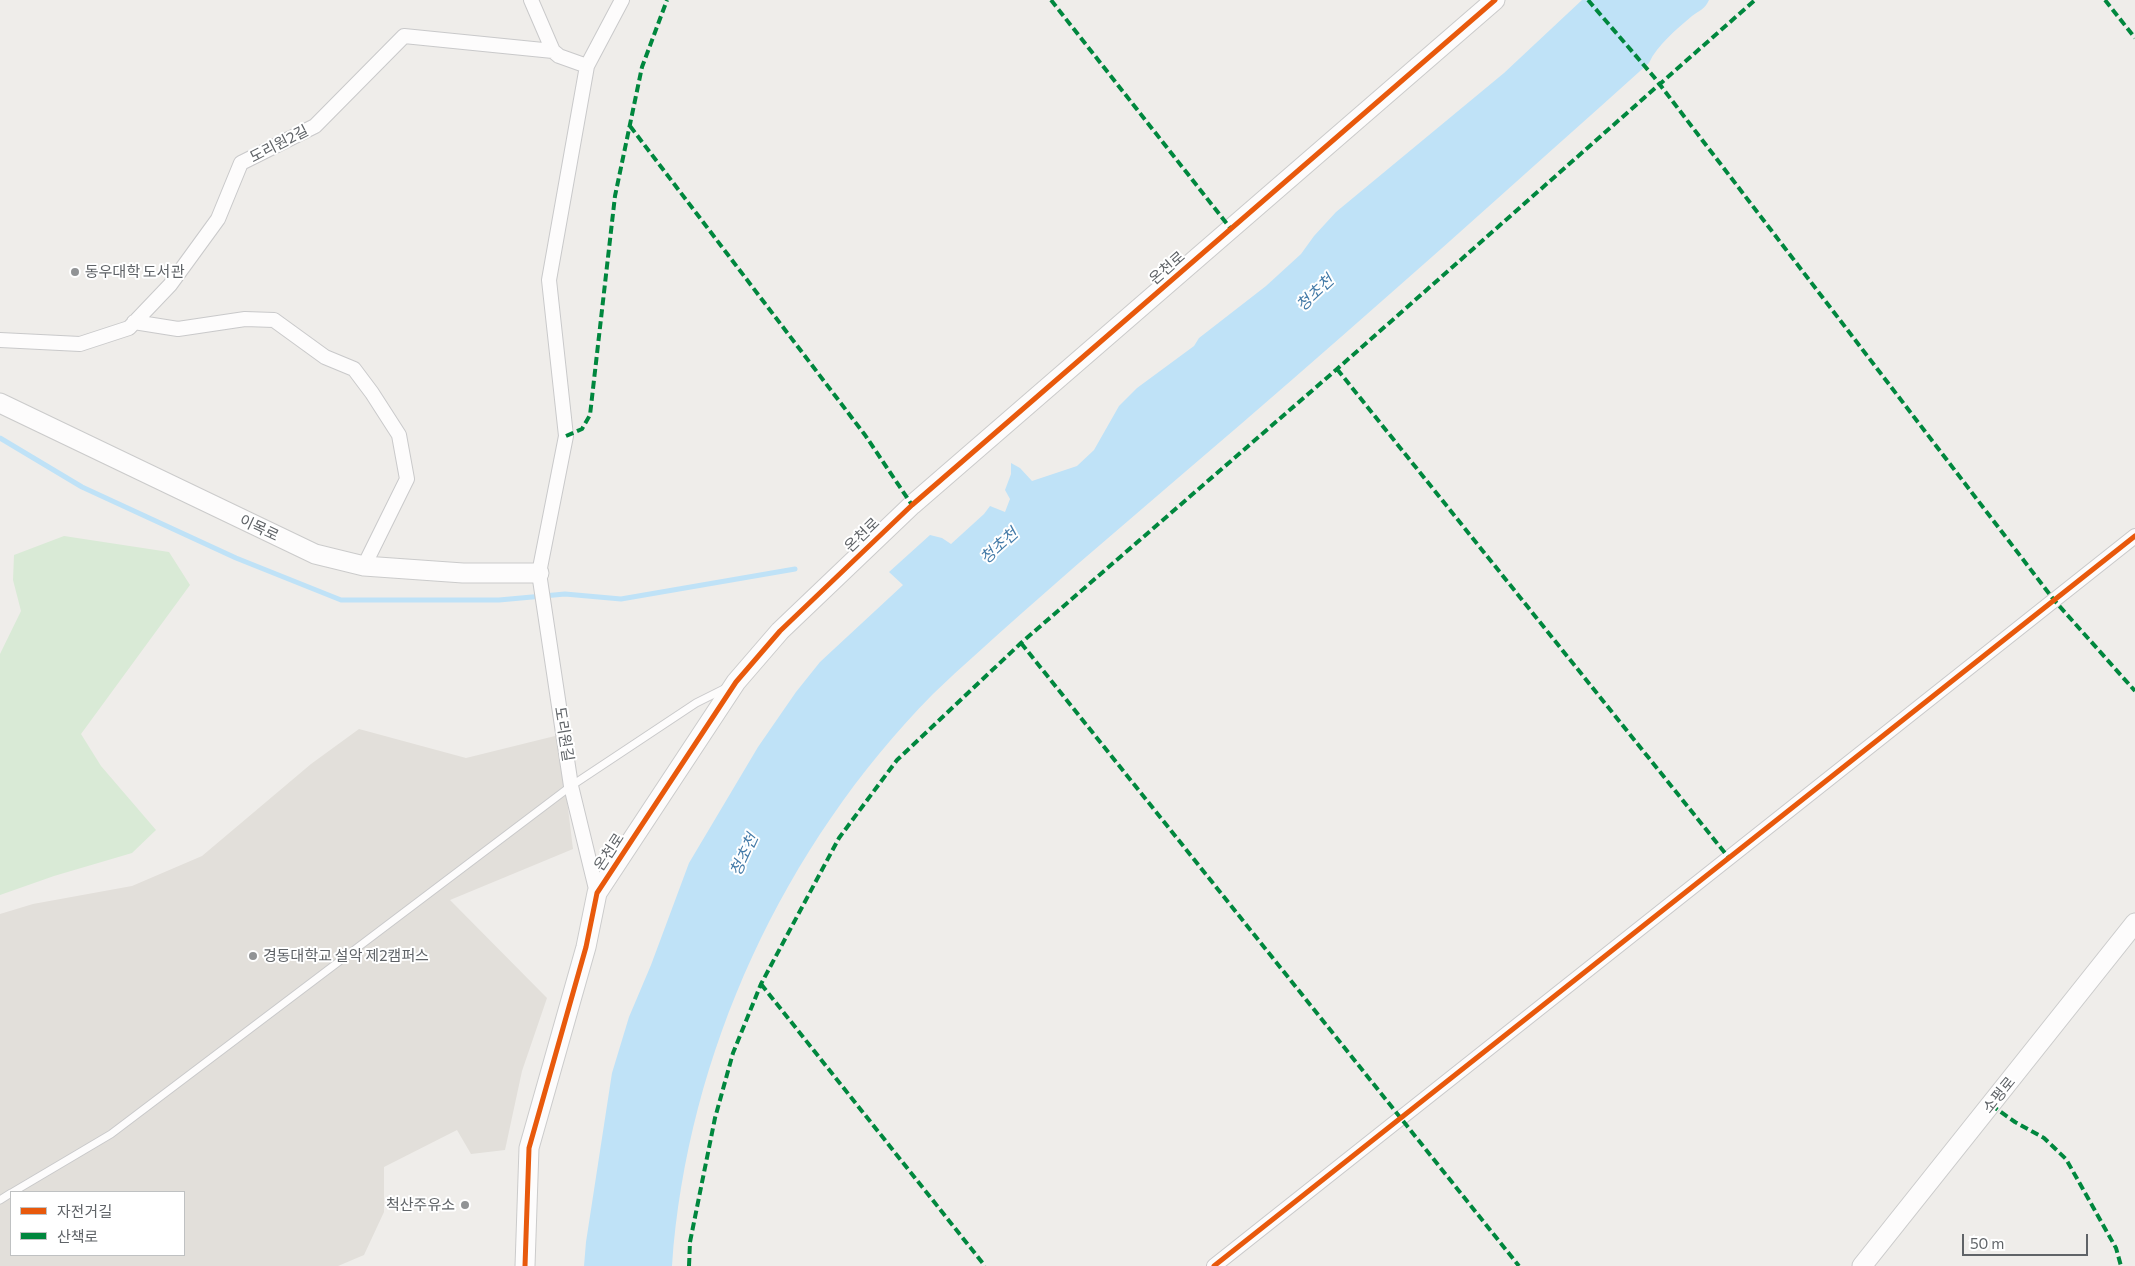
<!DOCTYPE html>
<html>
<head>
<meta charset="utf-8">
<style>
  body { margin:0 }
  #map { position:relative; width:2135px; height:1266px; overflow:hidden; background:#efedea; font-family:Commissioner,"Noto Sans KR",sans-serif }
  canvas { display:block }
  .legend { position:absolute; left:10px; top:1191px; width:175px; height:65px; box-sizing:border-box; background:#fff; border:1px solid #bfc1c2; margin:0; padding:6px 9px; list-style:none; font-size:15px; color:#5f6367 }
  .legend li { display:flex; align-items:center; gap:10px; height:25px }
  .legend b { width:25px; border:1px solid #bfc1c2 }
  .scale { position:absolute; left:1962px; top:1234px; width:126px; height:22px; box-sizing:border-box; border:2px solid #5f6367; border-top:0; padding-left:6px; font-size:15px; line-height:18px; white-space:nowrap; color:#5f6367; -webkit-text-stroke:4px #fff; paint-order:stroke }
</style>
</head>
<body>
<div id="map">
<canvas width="2135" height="1266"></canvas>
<ul class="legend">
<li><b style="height:6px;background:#e8590c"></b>자전거길</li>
<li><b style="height:6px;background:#00873e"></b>산책로</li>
</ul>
<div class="scale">50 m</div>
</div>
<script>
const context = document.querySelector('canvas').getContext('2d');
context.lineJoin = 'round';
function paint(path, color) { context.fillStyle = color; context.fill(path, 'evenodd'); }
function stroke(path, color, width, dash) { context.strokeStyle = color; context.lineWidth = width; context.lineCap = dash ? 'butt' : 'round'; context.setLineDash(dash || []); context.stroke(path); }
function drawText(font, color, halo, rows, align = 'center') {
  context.font = font + ' Commissioner,"Noto Sans KR",sans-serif'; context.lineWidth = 4; context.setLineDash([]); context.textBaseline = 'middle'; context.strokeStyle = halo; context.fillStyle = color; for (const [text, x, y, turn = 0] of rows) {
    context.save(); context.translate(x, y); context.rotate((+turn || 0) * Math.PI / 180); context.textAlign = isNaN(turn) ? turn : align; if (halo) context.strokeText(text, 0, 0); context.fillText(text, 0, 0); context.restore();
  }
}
const education = new Path2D(`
  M359 729 466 758 559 735 573 849 450 900 547 998 522 1071 505 1150 471 1154 457 1130 384 1167V1212L364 1255 338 1266H0V914L33 904 132 886 202 856 311 764ZM11 1192H184V1255H11Z`);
const green = new Path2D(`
  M64 536 169 552 190 585 81 734 101 766 156 830 132 853 54 876 0 895V654L21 611 13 580 14 555Z`);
const water = new Path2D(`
  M1582 0H1709C1705 9 1700 10 1692 16 1677 29 1657 45 1649 63 1514 184 1378 306 1241 424 1168 487 1094 549 1022 613 992 640 962 666 933 694 784 845 687 1053 672 1266H584L586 1242 612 1073 629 1017 651 965 689 863 758 747 796 692 820 662 903 585 889 572 930 535 942 538 951 544 984 514 990 506 1005 512 1010 499 1005 490 1011 474V463L1020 468 1032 481 1077 466 1094 450 1119 406 1137 388 1194 346 1199 338 1266 286 1301 254 1314 236 1336 212 1504 73Z`);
const stream = new Path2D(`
  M0 438 82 487 236 558 341 600H499L565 594 621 599 795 569`);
const lane = new Path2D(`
  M13 1192 111 1134 571 786 696 703 726 688
  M0 1200 11 1193`);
const street = new Path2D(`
  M531 0 553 51 559 56 587 66
  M134 322 178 329 245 319 274 320 325 357 354 369 372 393 399 435 407 479 364 566
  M0 340 80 344 129 328 170 285 218 219 241 163 315 126 404 36 553 51
  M597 893 571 786 539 573 566 436 549 280 587 66 622 0
  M1214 1266 2135 536`);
const secondary = new Path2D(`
  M0 403 315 554 364 566 463 573H539
  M525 1266 529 1148 586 947 597 893 736 682 780 631 912 505 1495 0
  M1862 1266 2135 923`);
const quiet = new Path2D(`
  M1051 0 1231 229
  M1588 0 1654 77 2054 600 2135 691
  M2105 0 2135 38
  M630 126 865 435 912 505
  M1337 369 1729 858
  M566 436 582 429 590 415 615 196 642 67 667 0
  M1021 643 1519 1266
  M761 984 985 1266
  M1991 1105 2015 1122 2044 1138 2066 1159 2116 1248 2121 1266
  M689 1266 690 1242 715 1118 733 1053 761 984 839 838 897 760 1021 643 1337 369 1755 0`);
const cycleway = new Path2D(`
  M525 1266 529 1148 586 947 597 893 736 682 780 631 912 505 1495 0
  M1214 1266 2135 536`);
const markers = [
  [75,272,5,"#919395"],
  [253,956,5,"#919395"],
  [465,1205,5,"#919395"]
];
const streetNames = [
  ["도리원2길",279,144,-27],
  ["온천로",1167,268,-41],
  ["이목로",259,528,25],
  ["온천로",862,535,-44],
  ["도리원길",564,734,81],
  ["온천로",609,852,-57],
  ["소평로",1999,1095,-51]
];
const poiNames = [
  ["동우대학 도서관",85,272],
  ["경동대학교 설악 제2캠퍼스",263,956],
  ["척산주유소",455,1205,"right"]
];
const waterNames = [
  ["청초천",1315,293,-43],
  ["청초천",999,546,-42],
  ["청초천",744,855,-65]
];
paint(education, '#e2dfda');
paint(green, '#d9ead6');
paint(water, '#bfe2f7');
stroke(stream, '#bfe2f7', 5);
stroke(lane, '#c9c9ca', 9);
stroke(street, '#c9c9ca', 16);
stroke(secondary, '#cbcbcb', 21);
stroke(lane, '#fdfcfc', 7);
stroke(street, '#fdfcfc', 14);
stroke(secondary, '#fdfcfc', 19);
stroke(quiet, '#00873e', 4, [8, 4]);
stroke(cycleway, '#e8590c', 5);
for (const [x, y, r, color] of markers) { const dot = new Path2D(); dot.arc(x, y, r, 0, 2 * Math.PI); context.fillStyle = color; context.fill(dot); stroke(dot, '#fff', 2); }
drawText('15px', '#5f6367', '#fff', streetNames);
drawText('15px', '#5f6367', '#fff', poiNames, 'left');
drawText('italic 16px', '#437aa7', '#fff', waterNames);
</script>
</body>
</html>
